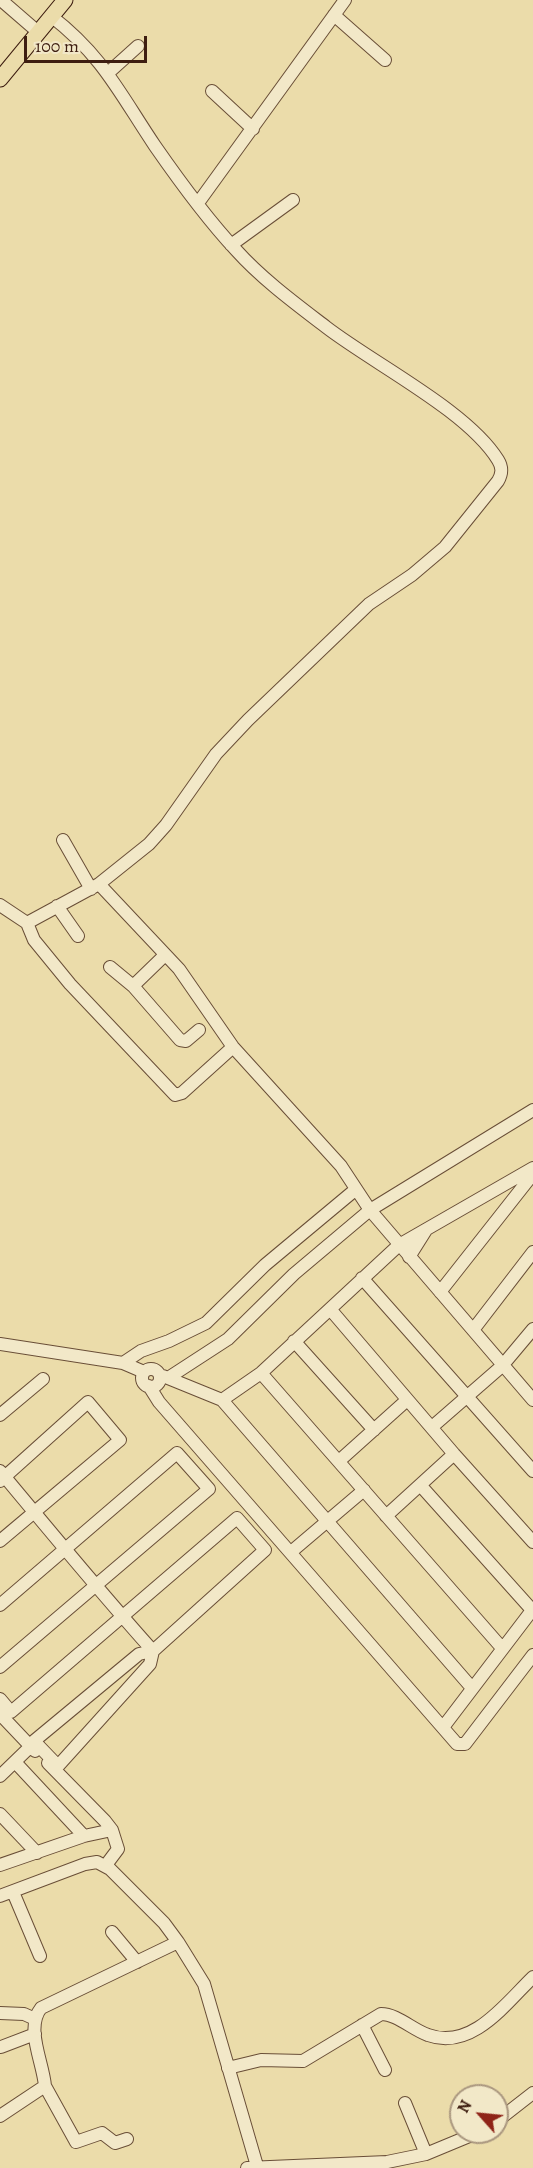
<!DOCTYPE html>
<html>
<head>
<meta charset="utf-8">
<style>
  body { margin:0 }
  #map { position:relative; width:533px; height:2168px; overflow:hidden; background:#ebdcaa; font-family:Alegreya,serif }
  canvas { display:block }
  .north { position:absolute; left:449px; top:2084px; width:60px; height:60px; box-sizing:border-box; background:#f2e8c8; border:2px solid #aa977f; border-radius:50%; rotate:297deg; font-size:16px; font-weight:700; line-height:24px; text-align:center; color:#3e1e11 }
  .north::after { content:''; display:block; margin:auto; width:21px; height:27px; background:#8f2418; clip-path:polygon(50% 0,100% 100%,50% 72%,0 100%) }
  .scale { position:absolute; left:24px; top:36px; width:123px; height:27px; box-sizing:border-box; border:3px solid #3e1e11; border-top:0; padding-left:8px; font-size:18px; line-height:21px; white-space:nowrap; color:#3e1e11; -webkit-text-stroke:4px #f2e8c8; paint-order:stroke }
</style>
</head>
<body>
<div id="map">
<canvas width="533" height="2168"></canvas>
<div class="north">N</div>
<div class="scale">100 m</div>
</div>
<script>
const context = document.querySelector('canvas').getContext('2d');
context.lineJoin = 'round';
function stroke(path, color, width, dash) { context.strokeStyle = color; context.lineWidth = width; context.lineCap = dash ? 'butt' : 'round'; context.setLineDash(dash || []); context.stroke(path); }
const minor = new Path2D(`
  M1 0 38 32
  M334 15 385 60
  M108 73 138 46
  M212 91 253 129
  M198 203 345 0
  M231 245 293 200
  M63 840 91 889
  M99 884 179 969 233 1047 341 1166 370 1210 533 1400
  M0 905 27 923 99 884 149 844 166 825 216 754 248 720 369 604 412 575 445 547 498 481C502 474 503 468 498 460 468 411 374 364 326 327 296 304 262 279 236 250 207 219 180 182 155 146 120 94 103 56 51 16
  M57 906 78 936
  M27 923 34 940 70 984 175 1095 182 1093 233 1047
  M110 967 133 986 180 1040 186 1041 199 1030
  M133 986 165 955
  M409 1257 426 1230
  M362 1278 533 1471
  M440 1292 533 1174
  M330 1309 454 1454 533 1542
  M473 1330 533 1252
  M294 1341 374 1430
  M0 1344 123 1363 144 1372
  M123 1363 141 1351 169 1341 206 1323 265 1265 355 1190
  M142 1378a9 9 0 1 1 18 0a9 9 0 1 1-18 0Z
  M261 1373 502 1648
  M163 1376 222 1400 472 1688
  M168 1378 228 1339 294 1274 370 1210 533 1110
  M149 1386 159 1402 457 1744H465L533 1655
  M222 1400 261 1373 399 1245 533 1168
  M0 1415 43 1379
  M432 1427 502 1366 533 1329
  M339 1461 407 1400
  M0 1471C50 1531 100 1592 153 1651L150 1664 58 1766 34 1741 139 1654 153 1651 265 1550 237 1518 11 1712 0 1699
  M0 1481 88 1402 120 1440 0 1541
  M421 1486 532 1610
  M386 1516 454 1454
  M291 1552 364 1490
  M0 1605 177 1453 209 1489 0 1667
  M0 1714 35 1751
  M444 1726 533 1609
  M15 1762 84 1836
  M48 1763 105 1821 112 1830 118 1849 106 1865
  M0 1776 31 1746
  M0 1814 37 1853
  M0 1865 84 1836 112 1830
  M13 1892 40 1956
  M0 1896 85 1864 97 1862 110 1869 164 1923 178 1942
  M112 1932 137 1962
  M0 2013 24 2014 35 2019
  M362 2025 385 2070
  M1 2047 35 2034
  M228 2068 261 2060 303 2061 381 2014C397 2014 413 2030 428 2035 472 2051 506 2003 533 1977
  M45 2086 76 2142 102 2133 115 2143 127 2139
  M405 2103 426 2154
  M0 2116 45 2086C43 2062 25 2028 41 2008L178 1942 204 1984 257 2166
  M497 2121 533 2093
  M247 2168 387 2162 426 2154 479 2132`);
const major = new Path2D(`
  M0 79 65 0`);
stroke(minor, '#694e37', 14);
stroke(major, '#3e1e11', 17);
stroke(minor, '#f2e8c8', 12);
stroke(major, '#ebdcaa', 15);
</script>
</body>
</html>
